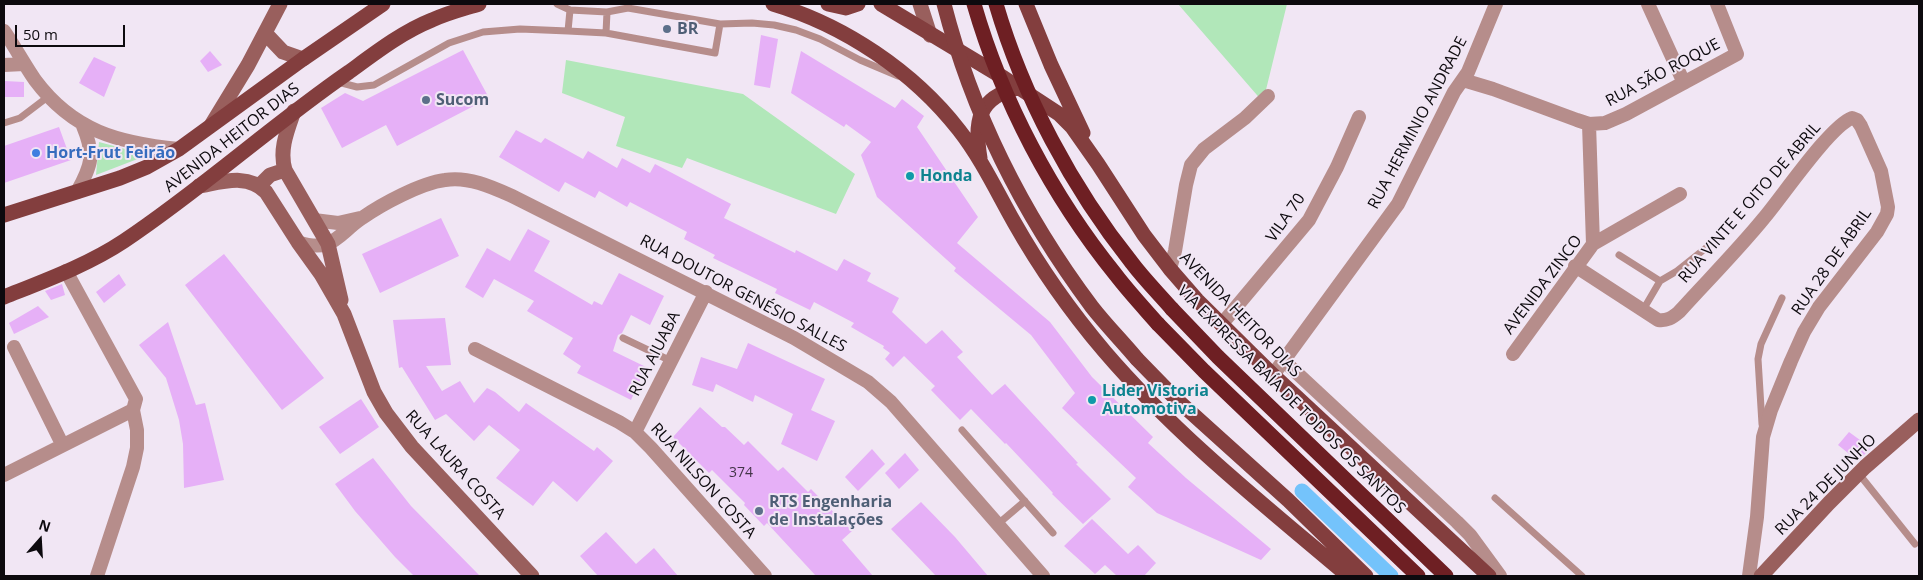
<!DOCTYPE html>
<html>
<head>
<meta charset="utf-8">
<style>
  body { margin:0 }
  #map { position:relative; width:1923px; height:580px; overflow:hidden; background:#f1e6f4; font-family:"Open Sans",sans-serif }
  canvas { display:block }
  .frame { position:absolute; inset:0; border:5px solid #0d0a0e; pointer-events:none }
  .north { position:absolute; left:15px; top:515px; width:50px; height:50px; -webkit-text-stroke:4px #f1e6f4; paint-order:stroke; rotate:19deg; font-size:14px; font-weight:700; line-height:20px; text-align:center; color:#0d0a0e }
  .north::after { content:''; display:block; margin:auto; width:18px; height:22px; background:#0d0a0e; clip-path:polygon(50% 0,100% 100%,50% 72%,0 100%) }
  .scale { position:absolute; left:15px; top:25px; width:110px; height:22px; box-sizing:border-box; border:2px solid #0d0a0e; border-top:0; padding-left:6px; font-size:15px; line-height:18px; white-space:nowrap; color:#0d0a0e; -webkit-text-stroke:4px #f1e6f4; paint-order:stroke }
</style>
</head>
<body>
<div id="map">
<canvas width="1923" height="580"></canvas>
<div class="frame"></div>
<div class="north">N</div>
<div class="scale">50 m</div>
</div>
<script>
const context = document.querySelector('canvas').getContext('2d');
context.lineJoin = 'round';
function paint(path, color) { context.fillStyle = color; context.fill(path, 'evenodd'); }
function stroke(path, color, width, dash) { context.strokeStyle = color; context.lineWidth = width; context.lineCap = dash ? 'butt' : 'round'; context.setLineDash(dash || []); context.stroke(path); }
function drawText(font, color, halo, rows, align = 'center') {
  context.font = font + ' "Open Sans",sans-serif'; context.lineWidth = 4; context.setLineDash([]); context.textBaseline = 'middle'; context.strokeStyle = halo; context.fillStyle = color; for (const [text, x, y, turn = 0] of rows) {
    context.save(); context.translate(x, y); context.rotate((+turn || 0) * Math.PI / 180); context.textAlign = isNaN(turn) ? turn : align; if (halo) context.strokeText(text, 0, 0); context.fillText(text, 0, 0); context.restore();
  }
}
const green = new Path2D(`
  M1178 4H1287L1263 102Z
  M566 60 743 94 855 174 836 214 687 158 682 168 616 146 625 117 562 93Z
  M99 142 148 155 96 175Z`);
const canal = new Path2D(`
  M1302 491 1391 576`);
const building = new Path2D(`
  M761 35 778 39 770 88 754 85Z
  M463 50 489 98 397 146 386 125 342 148 321 108 345 93 363 101Z
  M210 51 222 65 208 72 200 61Z
  M801 51 895 108 902 99 924 116 917 127 978 217 957 243 1050 322 1092 377 1153 437 1148 443 1186 478 1271 549 1261 560 1157 513 1128 487 1136 478 1062 408 1075 393 1031 335 954 271 956 268 877 197 861 155 871 142 846 124 844 127 791 93Z
  M94 57 116 67 104 97 79 83Z
  M4 81 24 82V97H4Z
  M59 127 71 160 4 183V146Z
  M516 130 541 143 545 138 583 159 588 151 617 168 622 158 650 173 655 164 731 204 724 218 795 253 796 250 837 271 844 259 871 273 867 281 899 298 892 312 926 344 942 330 963 352 957 357 992 395 1005 384 1078 463 1076 464 1111 499 1083 524 1052 494 1053 493 1006 443 1005 444 971 409 960 420 931 390 935 386 904 356 893 367 885 359 890 353 883 348 884 346 851 327 854 323 814 302 810 310 775 293 777 289 713 258 715 255 684 239 687 232 630 202 627 207 599 191 595 198 565 182 559 192 499 157Z
  M441 218 459 256 380 293 362 254Z
  M528 229 550 241 534 271 592 305 594 301 602 305 619 273 664 296 650 325 631 315 622 333 618 335 613 351 646 367 631 400 577 373 581 366 563 354 573 338 527 311 534 301 494 279 483 298 465 287 487 248 510 261Z
  M224 254 324 378 282 410 185 285Z
  M119 274 126 285 104 303 96 292Z
  M62 284 65 295 51 300 45 291Z
  M38 306 49 317 14 334 9 323Z
  M445 318 451 365 426 366 442 391 460 381 474 403 487 388 495 392 519 412 526 403 594 451 597 447 613 461 577 502 553 481 533 506 496 478 520 450 489 425 474 441 446 414 435 420 402 367 399 368 393 320Z
  M168 322 196 405 205 403 224 480 184 488 183 444 179 420 166 378 139 345Z
  M748 343 825 379 811 410 835 421 817 461 781 444 793 414 755 395 753 402 716 384 713 392 692 385 701 357 737 369Z
  M361 399 379 427 340 454 319 427Z
  M700 407 722 427H725L744 445 748 441 778 471 783 467 808 492 811 489 852 531 842 540 873 576H816L767 523 764 526 744 505 745 503 712 470 709 473 673 437Z
  M1849 432 1871 448 1858 461 1838 445Z
  M872 449 885 464 858 491 845 477Z
  M905 453 919 470 899 489 885 473Z
  M373 458 411 506 480 576H414L395 557 355 511 335 484Z
  M921 502 955 537 988 576H936L891 529Z
  M1092 519 1128 554 1138 545 1156 563 1144 576H1117L1105 565 1095 574 1064 546Z
  M606 532 636 564 654 548 678 576H598L580 556Z`);
const lane = new Path2D(`
  M557 4 570 10 607 12 628 8 720 24 752 23 774 25 796 30 820 39 860 60 898 76
  M570 10 568 31 606 33 715 53 720 24
  M606 33 607 12
  M338 82 357 87 374 85 449 43 483 32 520 29 568 31
  M4 123 20 118 49 96
  M1619 255 1660 281
  M1643 310 1660 281 1677 271 1711 244
  M623 338 671 361
  M1762 424 1758 359 1761 344 1782 298
  M962 430 1053 533
  M1859 474 1915 544
  M1495 498 1582 576
  M998 524 1025 501`);
const street = new Path2D(`
  M1648 4 1684 83
  M4 31C15 47 24 64 35 80 73 131 118 143 179 149
  M4 65 24 64
  M1463 80 1493 89 1577 120 1589 124 1605 123 1626 114 1737 54 1717 4
  M1589 124 1593 244
  M77 192C92 165 95 155 83 126
  M314 220 338 223 360 218
  M298 242C333 254 338 234 362 218 382 204 421 183 445 180 468 176 492 187 512 196L794 338 868 382 891 402 1043 576
  M1575 266 1658 320C1667 321 1672 318 1679 312 1707 281 1737 251 1764 218 1782 197 1830 126 1852 118L1857 120 1861 126 1881 171 1888 207 1887 214 1877 232 1819 307 1804 332 1791 361 1771 410 1763 437 1757 517 1749 576
  M1170 269 1175 251 1186 185 1191 165 1204 149 1245 118 1268 96
  M66 271 136 399 133 410 137 430V448L133 467 97 576
  M1221 325 1309 220 1337 167 1359 117
  M14 347 62 444
  M475 349 619 422 635 432 651 448 765 576
  M1513 354 1593 244 1680 194
  M1284 361 1457 522 1470 535 1500 576
  M1273 375 1398 204 1454 92 1468 72 1496 4
  M635 432 706 292
  M4 475 133 410`);
const secondary = new Path2D(`
  M920 4 930 35
  M265 33 283 52 303 59
  M294 111C287 131 279 150 285 170L328 244 341 300
  M212 124 248 65 280 4
  M260 185 270 175 285 170
  M199 186C222 182 248 173 266 192L298 242 321 274 344 314 374 392 386 413 412 447 532 576
  M1761 576 1829 503 1865 467 1919 420`);
const primary = new Path2D(`
  M773 4C844 25 913 71 959 130 981 158 997 192 1014 222 1040 268 1071 312 1105 352 1177 436 1264 505 1348 576
  M828 4 846 8 858 4
  M881 4 1004 78 1059 114 1072 127 1098 164 1144 235 1170 269 1197 300 1273 375 1489 576
  M1026 4 1051 65 1083 133
  M980 158C974 122 978 97 1018 88
  M4 215 120 178 147 167 179 149 303 59 383 4
  M4 297C44 281 88 265 124 241 202 189 272 125 349 72 375 53 402 32 432 20 447 13 463 9 479 4
  M1137 359 1176 399 1288 500 1366 576`);
const highway = new Path2D(`
  M1172 309 1218 357 1446 576
  M1158 324 1204 371 1418 576`);
const primaryBridge = new Path2D(`
  M944 4C972 113 1024 216 1092 307 1106 325 1122 341 1137 359`);
const highwayBridge = new Path2D(`
  M974 4C1002 101 1052 196 1116 275 1129 292 1144 308 1158 324
  M996 4C1023 96 1072 188 1132 263 1144 279 1159 294 1172 309`);
const markers = [
  [667,29,5,"#5c6f8a"],
  [426,100,5,"#5c6f8a"],
  [36,153,5,"#3f7fe0"],
  [910,176,5,"#0f9aa8"],
  [1092,400,5,"#0f9aa8"],
  [759,511,5,"#5c6f8a"]
];
const numberNames = [
  ["374",741,473]
];
const serviceNames = [
  ["BR",677,29],
  ["Sucom",436,100],
  ["RTS Engenharia",769,502],
  ["de Instalações",769,520]
];
const streetNames = [
  ["RUA SÃO ROQUE",1663,73,-28],
  ["RUA HERMINIO ANDRADE",1418,123,-62],
  ["AVENIDA HEITOR DIAS",232,138,-38],
  ["RUA VINTE E OITO DE ABRIL",1750,203,-49],
  ["VILA 70",1286,218,-55],
  ["RUA 28 DE ABRIL",1832,262,-55],
  ["AVENIDA ZINCO",1543,285,-53],
  ["RUA DOUTOR GENÉSIO SALLES",743,294,28],
  ["AVENIDA HEITOR DIAS",1240,315,46],
  ["RUA AIUABA",655,354,-63],
  ["VIA EXPRESSA BAÍA DE TODOS OS SANTOS",1291,400,45],
  ["RUA LAURA COSTA",455,465,48],
  ["RUA NILSON COSTA",703,481,48],
  ["RUA 24 DE JUNHO",1826,485,-45]
];
const shopNames = [
  ["Hort-Frut Feirão",46,153]
];
const cultureNames = [
  ["Honda",920,176],
  ["Lider Vistoria",1102,391],
  ["Automotiva",1102,409]
];
paint(green, '#b1e7b9');
stroke(canal, '#74c3fb', 15);
paint(building, '#e6b0f7');
stroke(lane, '#b68d8b', 7);
stroke(street, '#b68d8b', 14);
stroke(secondary, '#995f5d', 15);
stroke(primary, '#833e3e', 15);
stroke(highway, '#6e1f23', 15);
stroke(primaryBridge, '#833e3e', 15);
stroke(highwayBridge, '#6e1f23', 15);
for (const [x, y, r, color] of markers) { const dot = new Path2D(); dot.arc(x, y, r, 0, 2 * Math.PI); context.fillStyle = color; context.fill(dot); stroke(dot, '#f1e6f4', 2); }
drawText('14px', '#433448', null, numberNames);
drawText('bold 16px', '#4e5e75', '#f1e6f4', serviceNames, 'left');
drawText('16px', '#0d0a0e', '#f1e6f4', streetNames);
drawText('bold 16px', '#366cbe', '#f1e6f4', shopNames, 'left');
drawText('bold 16px', '#0d838f', '#f1e6f4', cultureNames, 'left');
</script>
</body>
</html>
